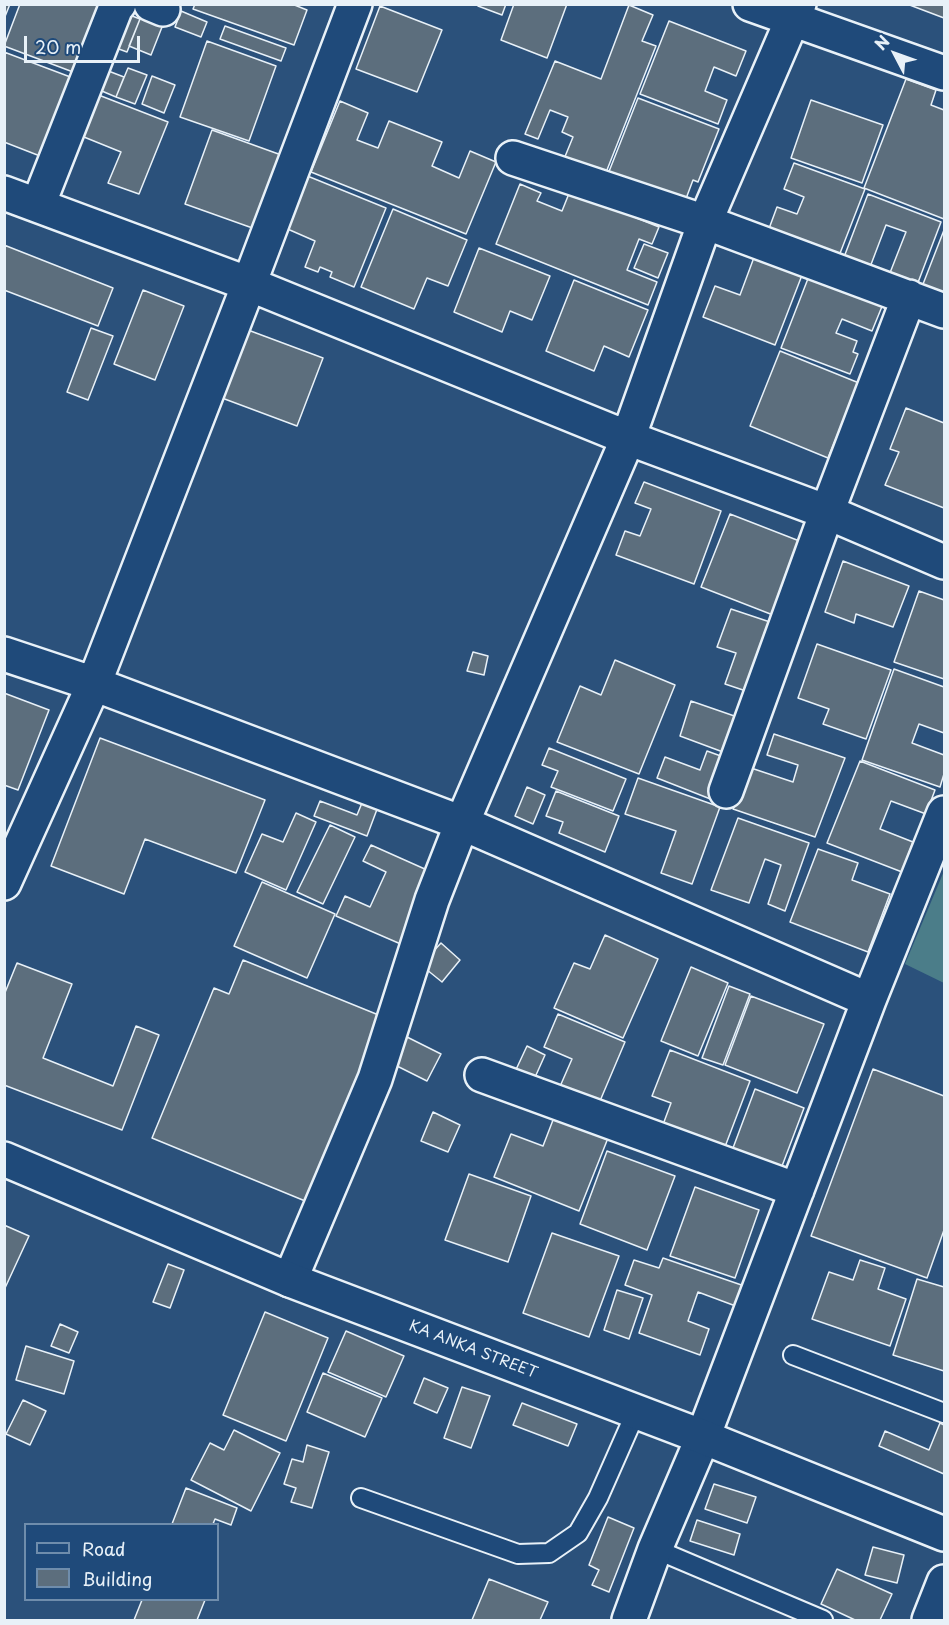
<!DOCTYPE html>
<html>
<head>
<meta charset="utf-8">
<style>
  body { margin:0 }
  #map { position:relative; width:949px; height:1625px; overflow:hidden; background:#2b517b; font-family:"Playpen Sans",sans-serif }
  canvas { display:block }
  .frame { position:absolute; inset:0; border:6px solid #e8f1f8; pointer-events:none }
  .legend { position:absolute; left:24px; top:1523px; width:195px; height:78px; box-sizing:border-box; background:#1f4a7a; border:2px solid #6f8dac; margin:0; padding:8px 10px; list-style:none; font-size:18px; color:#e8f1f8 }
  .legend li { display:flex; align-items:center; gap:12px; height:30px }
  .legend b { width:30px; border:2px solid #6f8dac }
  .north { position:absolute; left:865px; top:24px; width:60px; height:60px; -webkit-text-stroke:4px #1f4a7a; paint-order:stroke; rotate:311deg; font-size:16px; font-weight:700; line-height:24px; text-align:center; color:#e8f1f8 }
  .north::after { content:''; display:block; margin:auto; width:21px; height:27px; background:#e8f1f8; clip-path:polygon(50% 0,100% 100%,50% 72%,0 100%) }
  .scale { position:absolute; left:24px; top:36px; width:116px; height:27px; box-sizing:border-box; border:3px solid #e8f1f8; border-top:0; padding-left:8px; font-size:18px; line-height:21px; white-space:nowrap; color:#e8f1f8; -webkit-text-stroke:4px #1f4a7a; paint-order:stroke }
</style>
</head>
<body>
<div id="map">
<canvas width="949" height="1625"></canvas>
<div class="frame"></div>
<ul class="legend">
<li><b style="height:8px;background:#1f4a7a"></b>Road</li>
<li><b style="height:16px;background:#5c6e7d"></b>Building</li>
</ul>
<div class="north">N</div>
<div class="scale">20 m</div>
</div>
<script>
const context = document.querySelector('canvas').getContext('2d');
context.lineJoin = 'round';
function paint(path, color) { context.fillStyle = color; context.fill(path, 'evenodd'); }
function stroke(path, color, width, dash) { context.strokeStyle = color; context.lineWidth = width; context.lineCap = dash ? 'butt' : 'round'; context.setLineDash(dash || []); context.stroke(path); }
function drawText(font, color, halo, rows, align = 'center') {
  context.font = font + ' "Playpen Sans",sans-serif'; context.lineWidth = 5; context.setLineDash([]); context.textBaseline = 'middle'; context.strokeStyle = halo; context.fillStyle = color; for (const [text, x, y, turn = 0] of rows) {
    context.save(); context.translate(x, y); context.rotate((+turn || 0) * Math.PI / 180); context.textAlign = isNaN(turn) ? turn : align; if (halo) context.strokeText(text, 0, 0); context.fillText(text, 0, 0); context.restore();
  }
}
const green = new Path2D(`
  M944 871V983L905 964Z`);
const building = new Path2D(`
  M4 4H10L4 19Z
  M20 4H108L81 75 4 46Z
  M195 4H292L307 10 294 45 193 9Z
  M478 4H506L502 15 478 6Z
  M514 4H567L547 58 501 40Z
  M907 4H944V18Z
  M629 5 653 15 642 41 656 46 605 175 564 159 573 137 562 132 568 117 550 110 538 139 525 134 555 61 601 79Z
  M380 6 442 30 417 92 356 69Z
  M181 11 207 22 201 37 175 27Z
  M122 12 140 19 127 52 108 45Z
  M142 14 164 22 151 55 129 46Z
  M669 21 746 51 736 76 714 67 705 91 727 100 718 124 640 94Z
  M225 26 286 48 281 61 220 39Z
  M207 41 276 66 249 141 180 117Z
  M4 52 81 81 67 116 57 112 40 156 4 142Z
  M98 67 124 77 116 97 90 86Z
  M128 68 147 75 135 104 116 97Z
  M152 76 175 85 164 113 142 104Z
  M906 79 936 90 931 105 944 110V219L864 188Z
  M96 94 168 122 139 194 108 183 121 152 79 135Z
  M638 98 719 129 698 182 693 180 684 204 608 174Z
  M811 100 883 125 862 183 791 158Z
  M340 101 368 113 357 140 378 148 389 121 442 142 432 166 459 178 470 151 496 162 466 234 311 172Z
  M212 130 284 156 258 230 185 204Z
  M794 163 865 189 837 261 767 234 777 207 797 214 804 197 784 189Z
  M305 175 386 208 354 287 330 277 332 272 320 267 318 272 305 267 315 241 283 227Z
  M520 184 541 193 537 201 562 211 570 191 659 227 652 244 639 239 627 270 657 282 648 305 496 244Z
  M868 194 941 222 914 293 886 283 906 232 886 225 867 275 841 265Z
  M393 209 467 240 448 286 427 278 414 309 361 287Z
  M944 230V307L918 297Z
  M644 244 668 253 658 278 634 268Z
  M4 245 113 288 98 326 4 290Z
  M479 248 550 276 532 320 510 311 502 332 454 312Z
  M756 252 804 270 775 345 703 317 715 286 740 295Z
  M809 276 883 304 872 331 842 319 836 333 857 341 853 352 858 354 850 374 781 348Z
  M574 280 648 310 629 357 604 346 594 371 546 351Z
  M143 290 184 306 155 380 114 364Z
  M91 328 113 336 88 400 67 392Z
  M248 330 323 358 297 426 222 398Z
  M780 351 859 383 828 458 750 426Z
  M906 408 944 423V508L885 485 899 452 890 449Z
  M644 482 721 511 694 584 616 555 625 531 640 536 651 509 635 503Z
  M730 514 802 542 773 615 701 587Z
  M843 561 909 586 893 627 856 614 854 623 825 612Z
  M919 591 944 600V679L894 662Z
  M731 609 770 622 746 691 725 684 736 653 717 647Z
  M817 644 891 670 866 739 823 724 829 709 798 698Z
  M473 652 488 656 484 675 467 671Z
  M615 660 675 685 639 774 557 742 580 686 601 695Z
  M894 669 944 687V733L919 724 912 743 944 755V774L940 787 862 760Z
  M4 693 49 710 18 790 4 785Z
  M691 701 743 719 731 755 680 736Z
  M774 734 845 758 815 837 733 809 748 767 793 782 798 765 767 755Z
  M100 738 265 800 236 873 145 839 124 894 51 866Z
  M549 748 626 779 613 811 551 787 558 771 542 765Z
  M707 751 729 759 713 800 657 778 665 757 700 770Z
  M860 761 935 790 926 814 891 801 880 829 913 842 902 872 827 843Z
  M638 778 720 807 692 884 661 873 676 831 625 814Z
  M527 787 545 795 533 824 515 816Z
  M556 791 619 816 605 852 559 833 563 822 546 816Z
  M364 798 379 804 367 836 314 816 320 801 357 815Z
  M296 813 316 822 286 890 245 872 262 834 283 842Z
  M738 818 809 843 785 911 768 904 781 865 765 859 749 903 711 890Z
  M330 825 355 837 323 904 297 892Z
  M371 845 436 874 403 945 336 916 345 896 370 907 386 872 363 861Z
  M818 849 858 863 852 880 890 894 868 952 790 922Z
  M262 882 335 914 307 978 234 946Z
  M605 935 658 959 623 1038 554 1008 574 963 590 969Z
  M441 943 460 960 442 982 421 965Z
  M243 960 386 1018 310 1203 152 1138 214 988 229 994Z
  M17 963 72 984 43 1058 113 1086 136 1026 159 1035 122 1130 4 1085V995Z
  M691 967 728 983 698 1056 661 1041Z
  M729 986 750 994 723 1065 702 1058Z
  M751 996 824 1024 797 1093 725 1065Z
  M558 1014 625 1042 597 1108 558 1091 572 1059 544 1047Z
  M407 1037 441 1054 427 1081 393 1064Z
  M527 1046 545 1055 532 1084 513 1076Z
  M670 1050 750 1081 723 1152 661 1130 671 1103 652 1096Z
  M873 1069 944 1096V1230L927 1278 811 1236Z
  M755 1089 804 1108 779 1174 730 1156Z
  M558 1107 612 1128 579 1211 494 1177 511 1134 543 1146Z
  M433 1112 460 1125 448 1152 421 1141Z
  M607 1151 675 1176 647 1250 580 1224Z
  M469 1174 531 1196 508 1262 445 1240Z
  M695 1187 759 1210 735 1278 670 1256Z
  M4 1225 29 1236 5 1288H4Z
  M552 1233 619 1256 589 1337 523 1313Z
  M663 1258 756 1290 749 1311 698 1292 688 1321 709 1329 700 1355 639 1333 652 1295 625 1285 634 1260 659 1268Z
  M860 1260 885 1268 878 1289 906 1299 890 1346 812 1319 829 1272 853 1280Z
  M168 1264 184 1270 170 1308 153 1302Z
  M917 1279 944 1287V1371L893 1355Z
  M617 1290 643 1298 629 1339 604 1330Z
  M265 1312 328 1338 286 1441 223 1415Z
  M60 1324 78 1332 69 1353 51 1346Z
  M346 1331 404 1356 386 1397 328 1372Z
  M26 1346 74 1361 64 1394 16 1380Z
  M323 1373 382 1398 365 1437 307 1412Z
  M424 1378 448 1388 437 1413 414 1403Z
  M462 1387 490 1396 471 1448 444 1438Z
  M23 1400 46 1411 30 1445 6 1434Z
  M522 1403 577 1424 568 1446 513 1425Z
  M940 1423 944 1425V1474L879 1446 885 1431 929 1450Z
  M234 1430 280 1453 251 1511 191 1480 210 1443 224 1450Z
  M307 1445 329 1452 312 1508 291 1502 296 1488 284 1484 292 1459 303 1462Z
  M714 1484 756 1497 747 1523 705 1509Z
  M186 1488 237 1508 231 1525 215 1519 213 1524H172Z
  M608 1517 634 1528 609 1592 592 1585 599 1570 589 1565Z
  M697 1520 740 1534 734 1555 690 1541Z
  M873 1547 904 1555 897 1583 865 1575Z
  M837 1569 892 1594 880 1620H855L821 1604Z
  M489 1579 548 1602 540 1620H472Z
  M142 1600H205L197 1620H134Z`);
const lane = new Path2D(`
  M793 1355 944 1413
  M361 1498 518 1554 549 1553 578 1533 598 1498 636 1412
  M655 1549 823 1620`);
const street = new Path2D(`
  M151 4 163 9
  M750 4 944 73
  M513 158 705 222 944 311
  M4 193 249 284 628 438 827 512 944 562
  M38 205 116 7 119 4
  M4 654 94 684 462 823 869 1000
  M726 791 827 512 909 297
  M4 883 94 684 249 284 355 4
  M482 1075 797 1190
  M290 1280 375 1079 432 900 462 823 628 438 705 222 799 4
  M629 1620 655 1549 703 1437 869 1000 944 813
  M929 1620 944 1582`);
const secondary = new Path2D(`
  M4 1159 290 1280 703 1437 944 1534`);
const streetNames = [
  ["KA ANKA STREET",473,1350,21]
];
paint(green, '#4b7d89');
paint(building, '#5c6e7d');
stroke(building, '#e8f1f8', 1.5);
stroke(lane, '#e8f1f8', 22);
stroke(street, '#e8f1f8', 38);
stroke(secondary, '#e8f1f8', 38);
stroke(lane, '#1f4a7a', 18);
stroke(street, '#1f4a7a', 33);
stroke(secondary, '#1f4a7a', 33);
drawText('15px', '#e8f1f8', '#1f4a7a', streetNames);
</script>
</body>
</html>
